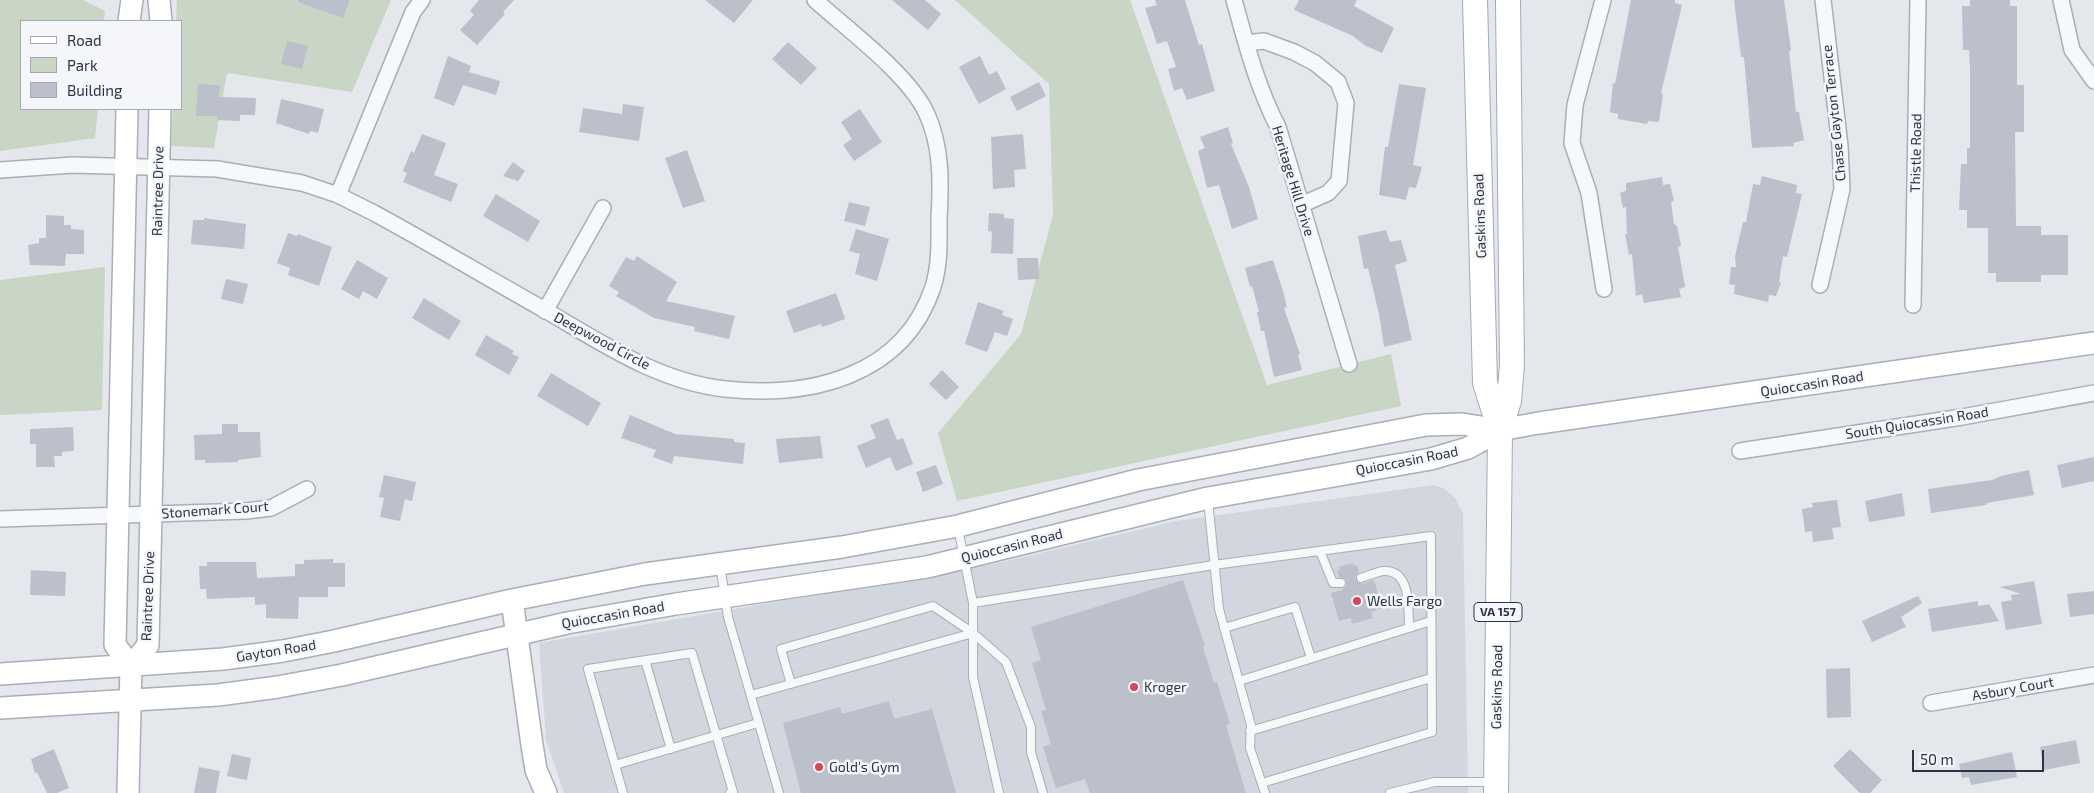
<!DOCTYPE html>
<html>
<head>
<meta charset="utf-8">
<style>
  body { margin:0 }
  #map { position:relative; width:2094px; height:793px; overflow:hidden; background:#e4e7ec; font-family:"Exo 2",sans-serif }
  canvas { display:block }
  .legend { position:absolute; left:20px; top:20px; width:162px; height:90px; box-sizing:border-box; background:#f4f6f9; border:1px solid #a4a8b1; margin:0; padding:6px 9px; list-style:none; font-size:15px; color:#2b3445 }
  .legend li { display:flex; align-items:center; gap:10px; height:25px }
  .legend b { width:25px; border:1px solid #a4a8b1 }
  .scale { position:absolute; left:1912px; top:750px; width:132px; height:22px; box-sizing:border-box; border:2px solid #2b3445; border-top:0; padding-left:6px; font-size:15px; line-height:18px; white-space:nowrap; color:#2b3445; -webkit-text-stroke:4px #f4f6f9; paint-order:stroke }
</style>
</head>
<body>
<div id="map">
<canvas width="2094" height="793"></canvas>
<ul class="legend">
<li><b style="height:6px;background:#fff"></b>Road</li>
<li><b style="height:14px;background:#c9d6c5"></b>Park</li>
<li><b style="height:14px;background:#bbc0ca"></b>Building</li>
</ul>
<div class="scale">50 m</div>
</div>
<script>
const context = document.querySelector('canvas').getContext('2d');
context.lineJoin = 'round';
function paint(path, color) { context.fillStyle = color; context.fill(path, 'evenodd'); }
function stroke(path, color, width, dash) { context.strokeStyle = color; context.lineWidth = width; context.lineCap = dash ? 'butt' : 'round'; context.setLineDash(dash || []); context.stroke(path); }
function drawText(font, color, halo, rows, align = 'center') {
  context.font = font + ' "Exo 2",sans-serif'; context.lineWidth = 5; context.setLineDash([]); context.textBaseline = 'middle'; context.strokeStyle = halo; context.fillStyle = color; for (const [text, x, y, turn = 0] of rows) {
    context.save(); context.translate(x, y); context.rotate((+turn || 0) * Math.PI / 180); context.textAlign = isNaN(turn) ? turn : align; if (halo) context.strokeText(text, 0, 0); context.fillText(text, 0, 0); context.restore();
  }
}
const built = new Path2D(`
  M1434 485 1445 489 1455 498 1463 514 1468 793H564L546 740 539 643 998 563 1176 521Z`);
const green = new Path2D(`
  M0 0H83L105 11 104 21H21V109H98L95 138 0 151Z
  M177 0H391L352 92 227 73 214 148 171 146 173 109H181V21H176Z
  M955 0H1130L1267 385 1391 354 1401 406 957 501 938 433 1021 334 1053 215 1049 84Z
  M105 267 102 410 0 415V280Z`);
const building = new Path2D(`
  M298 0H350L343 18 298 2Z
  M479 0H514L503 12 505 14 477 45 460 30 474 15 470 11Z
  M705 0H753L734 23Z
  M892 0H925L941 14 928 30Z
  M1155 0H1185L1199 45 1202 44 1215 91 1187 100 1182 88 1174 91 1168 69 1176 67 1167 41 1157 44 1145 8 1157 5Z
  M1299 0H1357L1354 6 1394 28 1382 53 1366 46 1353 36 1294 10Z
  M1631 0H1675V3L1682 5 1661 93 1663 94 1659 122 1648 121 1647 124 1618 119V114L1610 112 1613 83 1615 84Z
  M1734 0H1784L1791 50 1789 51 1796 112H1799L1804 140 1793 143 1794 146 1752 148 1744 57H1741Z
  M1970 0H2010V6H2017V85H2024V132H2015L2016 226H2041V235H2068V275H2041V282H1996V273H1988V228H1967V210H1959L1961 164H1967V148H1970V69L1969 50H1963L1962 6H1970Z
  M287 41 308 46 302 69 281 64Z
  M788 42 817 68 801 85 772 59Z
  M448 56 471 66 469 72 500 81 496 95 463 85 454 106 434 98Z
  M980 56 989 75 997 71 1006 89 979 104 959 67Z
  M1039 82 1046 96 1017 111 1010 97Z
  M198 84 220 85 219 97 256 98 255 115H240V121L217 120V116H196Z
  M1399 84 1426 88 1413 165 1422 167 1416 188 1409 187 1406 200 1379 195 1385 147H1388Z
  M281 99 324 109 318 133 310 131 309 134 276 123Z
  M623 104 644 107 639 141 579 132 583 108 622 114Z
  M860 109 882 142 854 161 843 145 852 139 841 122Z
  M1228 127 1233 143 1231 144 1249 187 1258 219 1232 229 1219 185 1207 188 1198 151 1205 148 1200 137Z
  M422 134 446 143 434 175 458 184 451 202 403 182 407 173 403 171 411 151 414 153Z
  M1023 134 1026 169 1014 170 1015 187 993 189 991 137Z
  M687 150 705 201 683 208 665 158Z
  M513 162 525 171 518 181 503 176Z
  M1762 176 1797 185 1796 193 1802 194 1787 257 1783 256 1779 282 1781 283 1776 296 1769 295 1768 302 1734 294 1735 285 1729 284 1731 267H1736L1735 256 1743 222H1746L1753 184 1760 185Z
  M1662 177 1663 185 1670 184 1674 201 1671 202 1674 224 1677 226 1681 246 1678 247 1685 287 1679 289 1681 297 1644 303 1642 294 1636 296 1632 254 1629 255 1625 234H1627L1626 207 1623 208 1620 193 1626 191V183Z
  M496 194 540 221 528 242 483 216Z
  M849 202 870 207 865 226 844 221Z
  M989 213 1004 214V218L1014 219 1013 254 991 253 992 232 988 231Z
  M46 215 64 216V225H71V229L84 230V254H66L65 266 30 265 28 245 39 243V238H46Z
  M204 218 246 224 244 249 191 244 193 220H204Z
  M856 229 889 239 877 281 855 274 860 254 849 251Z
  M1386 230 1390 242 1401 240 1407 261 1395 265 1412 340 1384 347 1379 314 1368 268 1364 269 1358 236Z
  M288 233 297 236 298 234 332 247 319 286 288 275 290 268 277 263Z
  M637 256 677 282 666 301 735 316 729 339 694 331 695 327 654 318 616 296 619 292 609 286 626 257 634 261Z
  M1017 258H1038L1039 279 1018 280Z
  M357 260 388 278 377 299 363 291 359 299 341 289Z
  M1273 260 1283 291 1287 307 1284 308 1300 354 1298 355 1302 370 1274 377 1264 331H1261L1257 312H1259L1252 286 1250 287 1245 268Z
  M226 279 248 284 243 304 221 299Z
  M836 293 845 319 822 327 821 324 794 333 786 311Z
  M424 298 461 321 449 340 412 318Z
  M978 302 1004 311 1002 315 1013 319 1007 336 995 332 987 352 965 344Z
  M486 335 514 351 512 354 519 357 509 375 475 355Z
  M942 370 959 387 946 400 929 384Z
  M551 373 601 403 588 426 537 396Z
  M630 415 675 434 734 439V442L745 443 743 464 674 456 672 464 653 457 656 450 621 438Z
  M888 418 897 440 903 438 913 464 896 471 890 457 866 468 857 446 876 438 870 425Z
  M222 424H238V432H260L261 457 238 460V462L205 463V460H195L194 435 222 434Z
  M73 427 74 451 62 452V456H54L55 467H36V444H30V429Z
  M820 436 823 458 779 463 776 439Z
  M2094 457V481L2062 488 2057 465Z
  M936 465 943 484 923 492 916 472Z
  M2029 470 2034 495 1987 503 1986 505 1931 513 1928 489 1992 480 2001 476Z
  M384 475 416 482 412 501 405 499 400 521 380 517 384 498 379 497Z
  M1902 493 1905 516 1869 522 1865 501Z
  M1837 500 1841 527 1832 528 1834 539 1813 542 1812 531 1805 532 1802 509 1813 507 1812 503Z
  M333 559V563H345V587H328V597H299L298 619 266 618V604L255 605V597L207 599 206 589H200L199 566H207V562H256L257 578 295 576V564H304V560Z
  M1353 563 1354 565H1357L1359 573 1355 577 1358 582 1362 584 1374 580 1382 608 1371 612 1373 618 1352 624 1351 618 1339 621 1331 593 1342 590 1346 585V580L1339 577 1337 570H1340L1339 567Z
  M31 570 66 572 65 596 30 595Z
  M1183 580 1205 646 1203 647 1214 683 1217 682 1230 724 1226 725 1246 793H1090L1085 779 1056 788 1043 747 1051 744 1041 711 1046 710 1032 663 1041 660 1031 627Z
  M2034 581 2042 624 2006 630 2001 602 2012 600 2011 595 2021 594 2000 587Z
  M2094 591V614L2070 617 2067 594Z
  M1918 596 1922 603 1901 617 1906 627 1872 642 1862 621Z
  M1978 601V606L1989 604 1999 621 1932 632 1928 609Z
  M1850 668 1851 717 1827 718 1826 669Z
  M889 701 894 719 932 709 956 793H801L783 723 840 707 842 714Z
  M2076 740 2080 763 2044 770 2040 747Z
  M54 749 69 788 57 793H47L37 772 35 773 31 759Z
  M1850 749 1882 780 1870 793H1860L1833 766Z
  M2012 752 2017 777 1971 785 1969 777 1962 778 1959 764Z
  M232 754 251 758 247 780 227 776Z
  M199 767 220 771 216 793H194Z`);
const lane = new Path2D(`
  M1208 500 1219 609 1251 725 1250 748 1265 793
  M958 528 973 603 1214 565 1431 536 1432 732 1262 783
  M1320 551 1333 583H1341
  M720 565 728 617 779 793
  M1361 578C1368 576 1376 572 1383 571 1412 569 1408 610 1409 628
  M973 603V677L999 793
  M1224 628 1295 607 1311 658
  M645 660 671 749
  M1239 681 1431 621
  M791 684 781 649 933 606 973 633
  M751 695 973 633 1006 662 1031 727V752L1043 793
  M1250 731 1431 678
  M615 765 758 723
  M623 793 588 669 692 653 733 792 730 793
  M1390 793 1435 782H1494`);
const street = new Path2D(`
  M1234 0C1246 43 1257 87 1278 127L1349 364
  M1603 0 1575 105 1572 143 1589 193 1604 289
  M2061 0 2072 50 2094 81
  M1246 43 1264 41 1294 52 1315 63 1338 82 1346 103 1339 181 1328 193 1301 205
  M0 170 73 165 217 169 302 183 338 195 374 213C433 245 491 280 550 313 605 345 660 382 725 389 810 398 903 377 933 287 940 265 939 241 939 219 941 182 942 146 926 112 907 73 848 30 815 0
  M338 195 413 12 422 0
  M1820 285 1842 189 1840 146 1823 0
  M1913 305 1918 0
  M545 311 603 208
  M1740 451 1962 417 2094 393
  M0 519 246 511 271 508 307 489
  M1931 703 2094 675`);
const secondary = new Path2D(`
  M159 0 161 21
  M129 21 132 0
  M127 109 115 645 131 666
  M512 600 532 745 536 770 546 793
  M131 666 148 645 160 109
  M0 674 223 659 283 651 334 641 512 600 645 574 842 547 958 526 1138 480 1426 425 1462 424 1500 430
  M0 708 218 695 278 687 342 675 567 623 676 604 927 567 1208 498 1431 459 1468 448 1500 430 1539 423 2094 343
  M128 793 131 666`);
const primary = new Path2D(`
  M1475 0 1485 383 1500 430
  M1496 793 1500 430 1509 401 1512 364 1508 0`);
const markers = [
  [1357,601,5,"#d1495b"],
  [1134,687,5,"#d1495b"],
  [819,767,5,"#d1495b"]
];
const shields = [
  [1498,612,48]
];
const shieldNames = [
  ["VA 157",1498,612]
];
const streetNames = [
  ["Chase Gayton Terrace",1834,113,-96],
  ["Thistle Road",1916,153,-89],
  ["Heritage Hill Drive",1293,181,73],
  ["Raintree Drive",158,191,-89],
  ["Gaskins Road",1480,216,-92],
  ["Deepwood Circle",602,341,28],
  ["Quioccasin Road",1812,384,-9],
  ["South Quiocassin Road",1917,423,-9],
  ["Quioccasin Road",1407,461,-11],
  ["Stonemark Court",215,510,-4],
  ["Quioccasin Road",1012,546,-14],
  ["Raintree Drive",148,596,-88],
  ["Quioccasin Road",613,615,-10],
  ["Gayton Road",276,651,-9],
  ["Gaskins Road",1497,687,-89],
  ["Asbury Court",2013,689,-10]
];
const poiNames = [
  ["Wells Fargo",1367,601],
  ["Kroger",1144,687],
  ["Gold's Gym",829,767]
];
paint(built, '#d2d6de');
paint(green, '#c9d6c5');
paint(building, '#bbc0ca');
stroke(lane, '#a9aeb7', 10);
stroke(street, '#a9aeb7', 18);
stroke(secondary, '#a9aeb7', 24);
stroke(primary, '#a3abb8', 26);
stroke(lane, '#f7f8fa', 8);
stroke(street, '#f7f8fa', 15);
stroke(secondary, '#fff', 21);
stroke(primary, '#fff', 24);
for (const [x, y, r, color] of markers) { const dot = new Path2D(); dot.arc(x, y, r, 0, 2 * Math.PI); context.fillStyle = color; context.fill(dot); stroke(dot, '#f4f6f9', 2); }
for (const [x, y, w] of shields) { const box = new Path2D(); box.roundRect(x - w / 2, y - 9.5, w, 19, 4); context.fillStyle = '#f4f6f9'; context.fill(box); stroke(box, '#2b3445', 1); }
drawText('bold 12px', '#2b3445', null, shieldNames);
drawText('14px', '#2b3445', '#f4f6f9', streetNames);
drawText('14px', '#2b3445', '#f4f6f9', poiNames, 'left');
</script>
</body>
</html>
